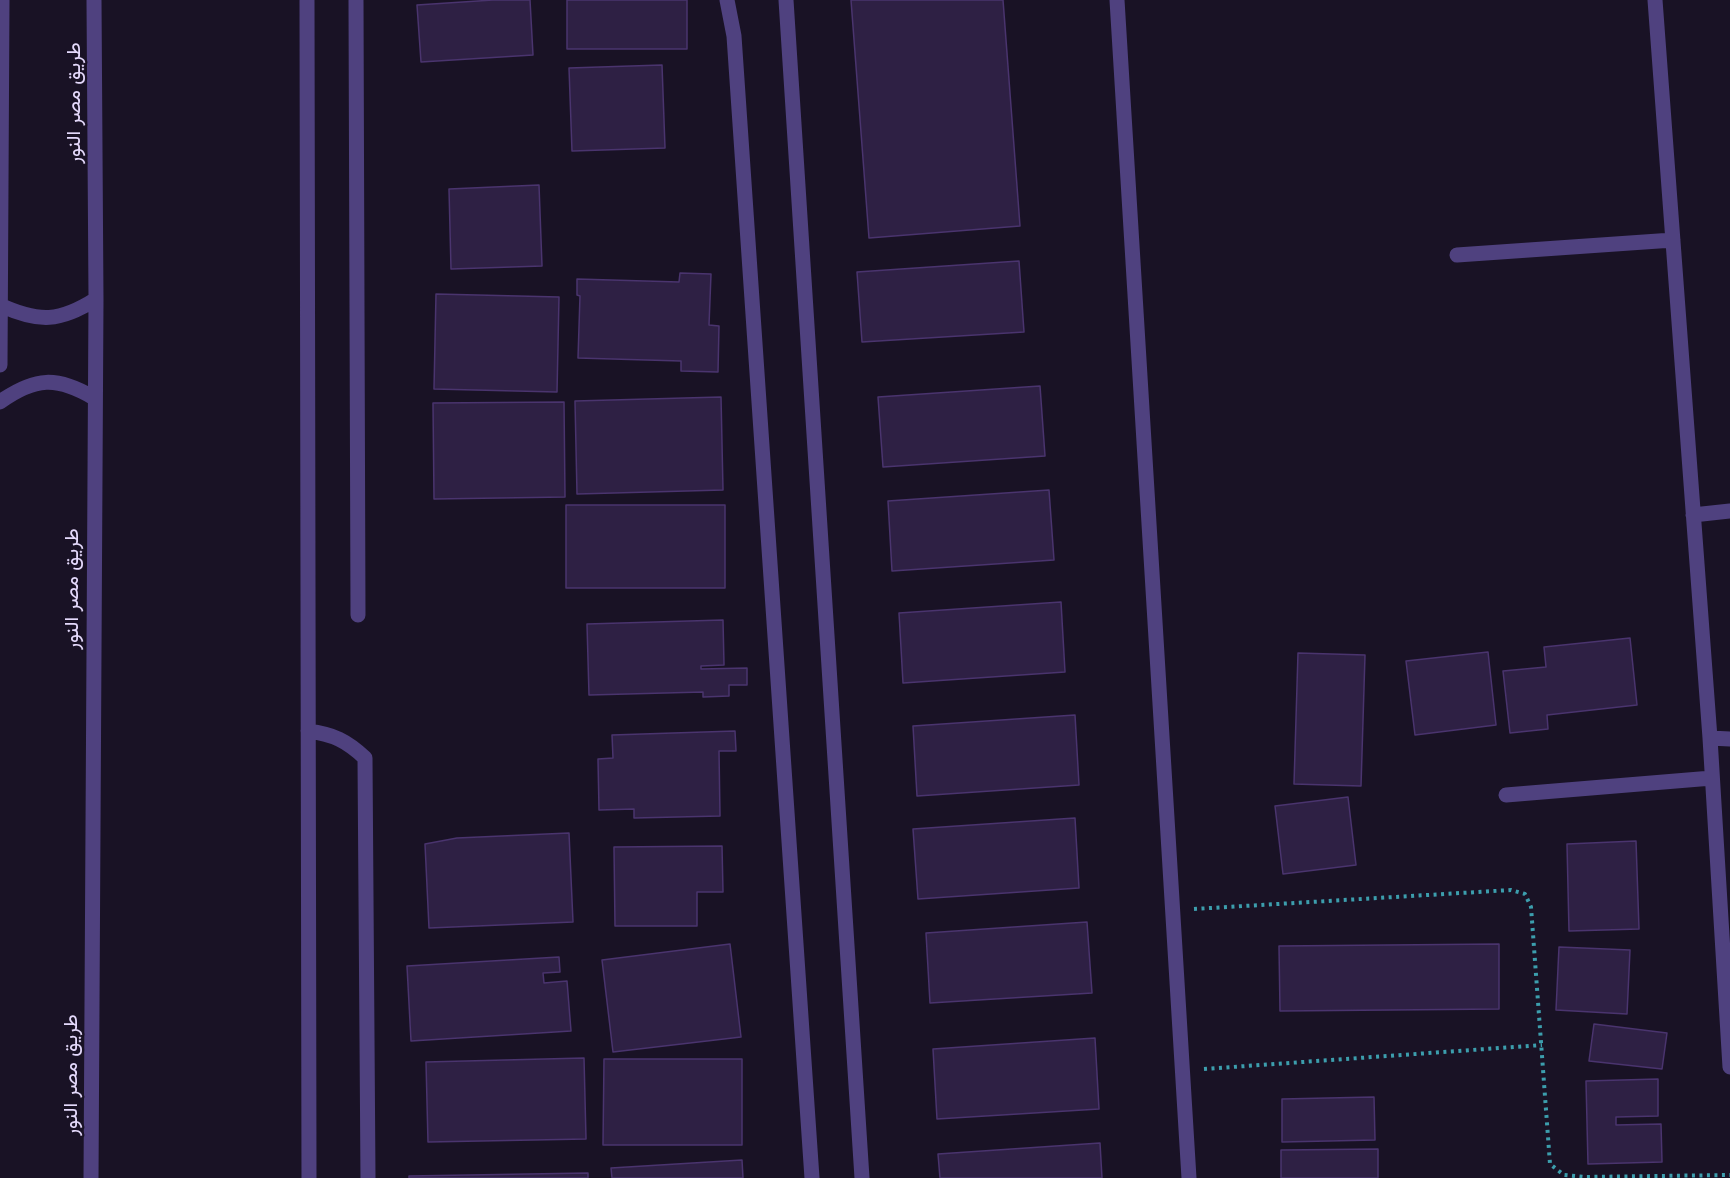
<!DOCTYPE html>
<html>
<head>
<meta charset="utf-8">
<style>
  body { margin:0 }
  canvas { display:block; background:#191225 }
</style>
</head>
<body>
<canvas width="1730" height="1178"></canvas>
<script>
const context = document.querySelector('canvas').getContext('2d');
context.lineJoin = 'round';
function paint(path, color) { context.fillStyle = color; context.fill(path, 'evenodd'); }
function stroke(path, color, width, dash) { context.strokeStyle = color; context.lineWidth = width; context.lineCap = dash ? 'butt' : 'round'; context.setLineDash(dash || []); context.stroke(path); }
function drawText(font, color, halo, rows, align = 'center') {
  context.font = font + ' "PT Sans",Vazirmatn,sans-serif'; context.lineWidth = 4.5; context.setLineDash([]); context.textBaseline = 'middle'; context.strokeStyle = halo; context.fillStyle = color; for (const [text, x, y, turn = 0] of rows) {
    context.save(); context.translate(x, y); context.rotate((+turn || 0) * Math.PI / 180); context.textAlign = isNaN(turn) ? turn : align; if (halo) context.strokeText(text, 0, 0); context.fillText(text, 0, 0); context.restore();
  }
}
const building = new Path2D(`
  M493 0H530L533 55 421 62 417 5Z
  M567 0H687V49H567Z
  M851 0H1003L1020 226 869 238Z
  M662 65 665 148 572 151 569 68Z
  M539 185 542 266 451 269 449 189Z
  M1019 261 1024 332 862 342 857 272Z
  M680 273 711 274 709 325 719 326 718 372 681 371V361L578 358 580 296 577 295V279L679 282Z
  M436 294 559 297 557 392 434 389Z
  M1040 386 1045 456 883 467 878 397Z
  M721 397 723 490 577 494 575 401Z
  M564 402 565 497 434 499 433 403Z
  M1049 490 1054 560 892 571 888 501Z
  M566 505H725V588H566Z
  M1061 602 1065 672 903 683 899 613Z
  M723 620 724 665 701 666V669L747 668V685H729V696L703 697V692L589 695 587 624Z
  M1630 638 1637 705 1547 715 1548 729 1510 733 1503 671 1546 667 1544 647Z
  M1488 652 1496 725 1415 735 1406 661Z
  M1298 653 1365 655 1361 786 1294 784Z
  M1075 715 1079 785 917 796 913 726Z
  M735 731 736 751H719L720 816 634 818V809L599 810 598 759 613 758 612 735Z
  M1348 797 1356 865 1283 874 1275 806Z
  M1075 818 1079 888 918 899 913 829Z
  M569 833 573 922 429 928 425 844 457 838Z
  M1636 841 1639 929 1569 931 1567 844Z
  M722 846 723 892H697V926H615L614 847Z
  M1087 922 1092 993 930 1003 926 933Z
  M730 944 741 1037 613 1052 602 960Z
  M1499 944V1009L1280 1011 1279 946Z
  M1559 947 1630 950 1627 1014 1556 1010Z
  M559 957 560 972 543 973 544 983 567 981 571 1031 411 1041 407 966Z
  M1594 1024 1667 1033 1662 1069 1589 1061Z
  M1095 1038 1099 1109 937 1119 933 1049Z
  M584 1058 586 1139 428 1142 426 1062Z
  M604 1059H742V1145H603Z
  M1658 1079V1116L1616 1117V1125L1661 1124 1662 1162 1588 1164 1586 1081Z
  M1374 1097 1375 1140 1282 1142V1099Z
  M1100 1143 1102 1178H940L938 1154Z
  M1378 1149V1178H1281V1150Z
  M742 1160 743 1178H612L611 1168Z
  M588 1173V1178H409V1176Z`);
const path = new Path2D(`
  M1194 909 1511 890 1525 894 1531 907 1550 1164 1564 1175 1584 1177 1730 1175
  M1204 1069 1542 1045`);
const minor = new Path2D(`
  M307 0 309 1178
  M356 0 358 615
  M727 0 734 36 812 1178
  M786 0 862 1178
  M1117 0 1189 1178
  M1655 0 1710 738 1730 1067
  M1457 255 1673 240
  M0 305C39 323 60 322 96 299
  M0 365 2 0
  M0 402C35 377 57 376 94 398
  M1693 515 1730 511
  M308 731C333 734 347 741 365 758L368 1178
  M1710 738 1730 739
  M1506 795 1712 778
  M91 1178 96 299 94 0`);
const streetNames = [
  ["طريق مصر النور",74,103,-90],
  ["طريق مصر النور",72,589,-90],
  ["طريق مصر النور",71,1075,-90]
];
paint(building, '#2e2044');
stroke(building, '#4a346e', 1.5);
stroke(path, '#3c9ead', 4, [3, 4.5]);
stroke(minor, '#4f417f', 15);
drawText('20px', '#e4d9fb', '#191225', streetNames);
</script>
</body>
</html>
